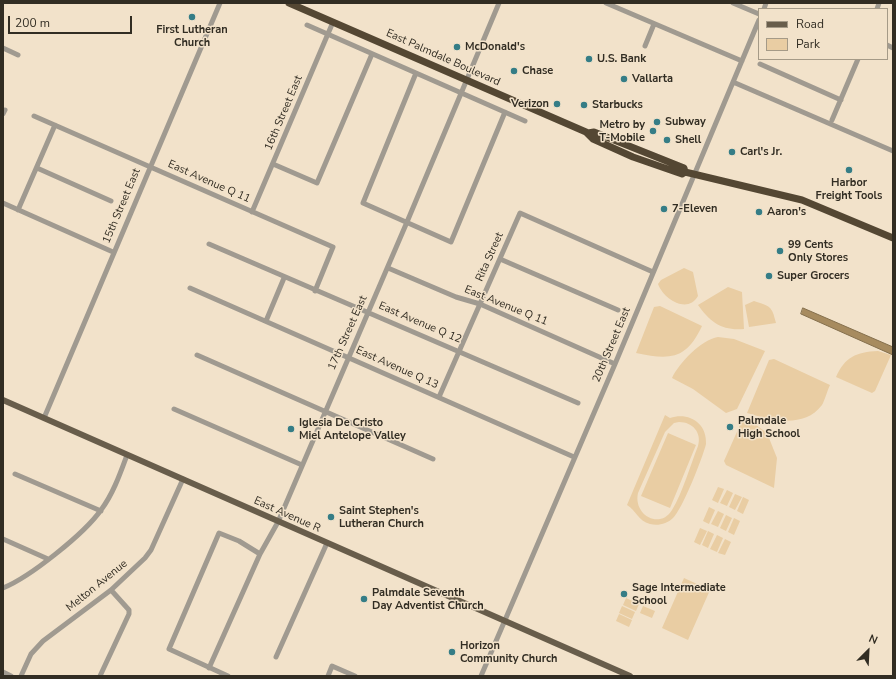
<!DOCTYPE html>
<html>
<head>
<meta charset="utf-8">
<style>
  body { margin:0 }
  #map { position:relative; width:896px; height:679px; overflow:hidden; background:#f2e2ca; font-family:"Nunito Sans",sans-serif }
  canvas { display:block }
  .frame { position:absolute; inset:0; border:4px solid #322d23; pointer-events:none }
  .legend { position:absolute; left:758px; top:8px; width:130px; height:52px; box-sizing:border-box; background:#f2e2ca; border:1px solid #a59a87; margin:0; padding:5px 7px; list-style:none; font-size:12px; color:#322d23 }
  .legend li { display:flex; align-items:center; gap:8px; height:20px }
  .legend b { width:20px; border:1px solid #a59a87 }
  .north { position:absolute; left:848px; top:631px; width:40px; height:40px; -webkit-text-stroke:3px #f2e2ca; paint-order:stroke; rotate:24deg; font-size:11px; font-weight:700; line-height:16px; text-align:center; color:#322d23 }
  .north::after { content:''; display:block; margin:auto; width:14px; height:18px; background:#322d23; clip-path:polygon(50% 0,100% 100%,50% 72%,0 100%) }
  .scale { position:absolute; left:8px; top:16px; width:124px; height:18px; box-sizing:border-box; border:2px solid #322d23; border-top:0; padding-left:5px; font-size:12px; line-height:14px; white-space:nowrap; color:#322d23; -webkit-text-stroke:3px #f2e2ca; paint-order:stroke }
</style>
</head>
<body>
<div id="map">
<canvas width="896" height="679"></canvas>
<div class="frame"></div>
<ul class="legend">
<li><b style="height:5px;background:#685d4b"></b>Road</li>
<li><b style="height:11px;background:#e9cda3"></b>Park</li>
</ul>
<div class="north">N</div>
<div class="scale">200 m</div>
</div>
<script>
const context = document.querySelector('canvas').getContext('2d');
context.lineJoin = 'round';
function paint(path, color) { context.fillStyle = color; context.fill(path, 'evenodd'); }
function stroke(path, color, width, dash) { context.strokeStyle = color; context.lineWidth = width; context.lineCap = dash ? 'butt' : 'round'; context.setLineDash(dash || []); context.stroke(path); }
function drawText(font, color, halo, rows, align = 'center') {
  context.font = font + ' "Nunito Sans",sans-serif'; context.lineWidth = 3; context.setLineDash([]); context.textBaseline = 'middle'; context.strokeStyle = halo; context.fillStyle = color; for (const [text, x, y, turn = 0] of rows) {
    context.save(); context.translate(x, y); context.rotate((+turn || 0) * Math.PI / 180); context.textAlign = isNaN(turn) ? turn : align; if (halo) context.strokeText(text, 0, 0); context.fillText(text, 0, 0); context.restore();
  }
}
const green = new Path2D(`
  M684 268 693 272 698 296C688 314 664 300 658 284L661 280Z
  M728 287 742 292 744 329C722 331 710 322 698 305Z
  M754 301C770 306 772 306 776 323L749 327 745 305Z
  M660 306 702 326C686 360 670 360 636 353L654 307Z
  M718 337 734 339 765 351 737 409 726 413 693 389 672 378C679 363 701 340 718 337Z
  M878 351 891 355 875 391 872 393 836 377C845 357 856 352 878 351Z
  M774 359 830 385C827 391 825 400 822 405 804 429 771 420 747 413L769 360Z
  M665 415 670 418C689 412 707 423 706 444 703 457 682 510 673 518 667 524 658 526 650 524 638 521 636 510 627 505ZM679 422C693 422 702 433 698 446 690 466 683 492 672 510 660 530 633 515 638 493L665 432 674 423Z
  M744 416 767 433 777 458 774 488 726 465 724 461Z
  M668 433 696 445 670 508 641 496Z
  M718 487 724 489 718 503 712 500Z
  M727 490 733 493 727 506 720 503Z
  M735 494 742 497 735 510 729 507Z
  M743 497 749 500 743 514 737 511Z
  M709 507 715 510 709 524 703 521Z
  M718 511 724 514 718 527 711 524Z
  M726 515 732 518 726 531 720 528Z
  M734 518 740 521 734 535 728 532Z
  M700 528 707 531 700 545 694 542Z
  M708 531 714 534 708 548 702 545Z
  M717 535 723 538 717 552 710 549Z
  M725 539 731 542 725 555 718 553Z
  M684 578 710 590 688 640 662 628Z
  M626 598 639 604 636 611 623 605Z
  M622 606 635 612 632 619 619 613Z
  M643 606 655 611 652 618 640 613Z
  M619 614 632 620 629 627 616 621Z`);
const water = new Path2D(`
  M803 308 893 347V355L801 314Z`);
const minor = new Path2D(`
  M606 3 742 61
  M733 3 759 14
  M764 9 766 3
  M877 9 879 3
  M307 25 525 121
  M887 45 893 48
  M645 46 654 24
  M3 48 18 55
  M760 64 841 100
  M416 73 363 203 451 242 505 112
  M733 82 893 151
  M3 114 5 110
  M34 116 333 247 315 291
  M832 120 858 59
  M273 164 317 183 372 54
  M37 168 111 201
  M3 203 113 252
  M18 210 55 125
  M252 212 333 22
  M209 244 578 403
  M500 259 618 310
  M388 268 456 297 480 304 615 364
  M190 288 574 457
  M266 321 284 278
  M197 355 433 459
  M439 397 520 213 653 272
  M174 409 302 465
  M44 418 220 3
  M15 474 101 511
  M3 539 48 559
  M3 588C30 577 84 534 101 510 113 494 120 474 127 455
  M276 657 327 543
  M209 668 260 554 278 522 407 222 499 3
  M3 672 11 676
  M21 676 31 654 43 641 111 590 145 558 151 550 183 479
  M100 676 129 614V610L111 590
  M228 676 169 649 219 533 239 541 260 554
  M328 676 332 666 355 676
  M481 676 615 364 759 20`);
const major = new Path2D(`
  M3 400 630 676`);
const highway = new Path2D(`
  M289 3 586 132 593 139 633 157 682 174 685 172
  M588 133 594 132 684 168 685 172 802 200 893 238`);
const markers = [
  [192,17,4,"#357d86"],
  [457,47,4,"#357d86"],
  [589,59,4,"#357d86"],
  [514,71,4,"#357d86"],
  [624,79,4,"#357d86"],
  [557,104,4,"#357d86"],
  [584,105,4,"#357d86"],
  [657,122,4,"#357d86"],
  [653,131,4,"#357d86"],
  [667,140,4,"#357d86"],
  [732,152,4,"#357d86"],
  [849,170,4,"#357d86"],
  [664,209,4,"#357d86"],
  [759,212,4,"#357d86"],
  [780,251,4,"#357d86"],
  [769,276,4,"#357d86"],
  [730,427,4,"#357d86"],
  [291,429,4,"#357d86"],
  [331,517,4,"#357d86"],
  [624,594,4,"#357d86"],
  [364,599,4,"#357d86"],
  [452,652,4,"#357d86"]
];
const poiNames = [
  ["First Lutheran",192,30,"center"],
  ["Church",192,43,"center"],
  ["McDonald's",465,47],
  ["U.S. Bank",597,59],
  ["Chase",522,71],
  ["Vallarta",632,79],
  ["Verizon",549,104,"right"],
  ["Starbucks",592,105],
  ["Subway",665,122],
  ["Metro by",645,125,"right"],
  ["T-Mobile",645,138,"right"],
  ["Shell",675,140],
  ["Carl's Jr.",740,152],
  ["Harbor",849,183,"center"],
  ["Freight Tools",849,196,"center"],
  ["7-Eleven",672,209],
  ["Aaron's",767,212],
  ["99 Cents",788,245],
  ["Only Stores",788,258],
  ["Super Grocers",777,276],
  ["Palmdale",738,421],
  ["High School",738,434],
  ["Iglesia De Cristo",299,423],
  ["Miel Antelope Valley",299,436],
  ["Saint Stephen's",339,511],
  ["Lutheran Church",339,524],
  ["Sage Intermediate",632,588],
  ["School",632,601],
  ["Palmdale Seventh",372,593],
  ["Day Adventist Church",372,606],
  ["Horizon",460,646],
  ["Community Church",460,659]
];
const streetNames = [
  ["East Palmdale Boulevard",443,58,24],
  ["16th Street East",284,113,-67],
  ["East Avenue Q 11",209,182,24],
  ["15th Street East",122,206,-67],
  ["Rita Street",490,257,-66],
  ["East Avenue Q 11",506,306,22],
  ["East Avenue Q 12",420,323,23],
  ["17th Street East",348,333,-66],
  ["20th Street East",612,345,-67],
  ["East Avenue Q 13",397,368,24],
  ["East Avenue R",287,515,24],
  ["Melton Avenue",97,586,-39]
];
paint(green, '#e9cda3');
paint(water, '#a78b5f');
stroke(water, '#846f4d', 1);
stroke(minor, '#a09a90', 5);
stroke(major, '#685d4b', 6);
stroke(highway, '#544733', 7);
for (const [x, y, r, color] of markers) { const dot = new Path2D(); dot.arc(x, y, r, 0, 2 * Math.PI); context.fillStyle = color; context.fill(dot); stroke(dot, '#f2e2ca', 1.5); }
drawText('bold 11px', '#322d23', '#f2e2ca', poiNames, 'left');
drawText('11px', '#322d23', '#f2e2ca', streetNames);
</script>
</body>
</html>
